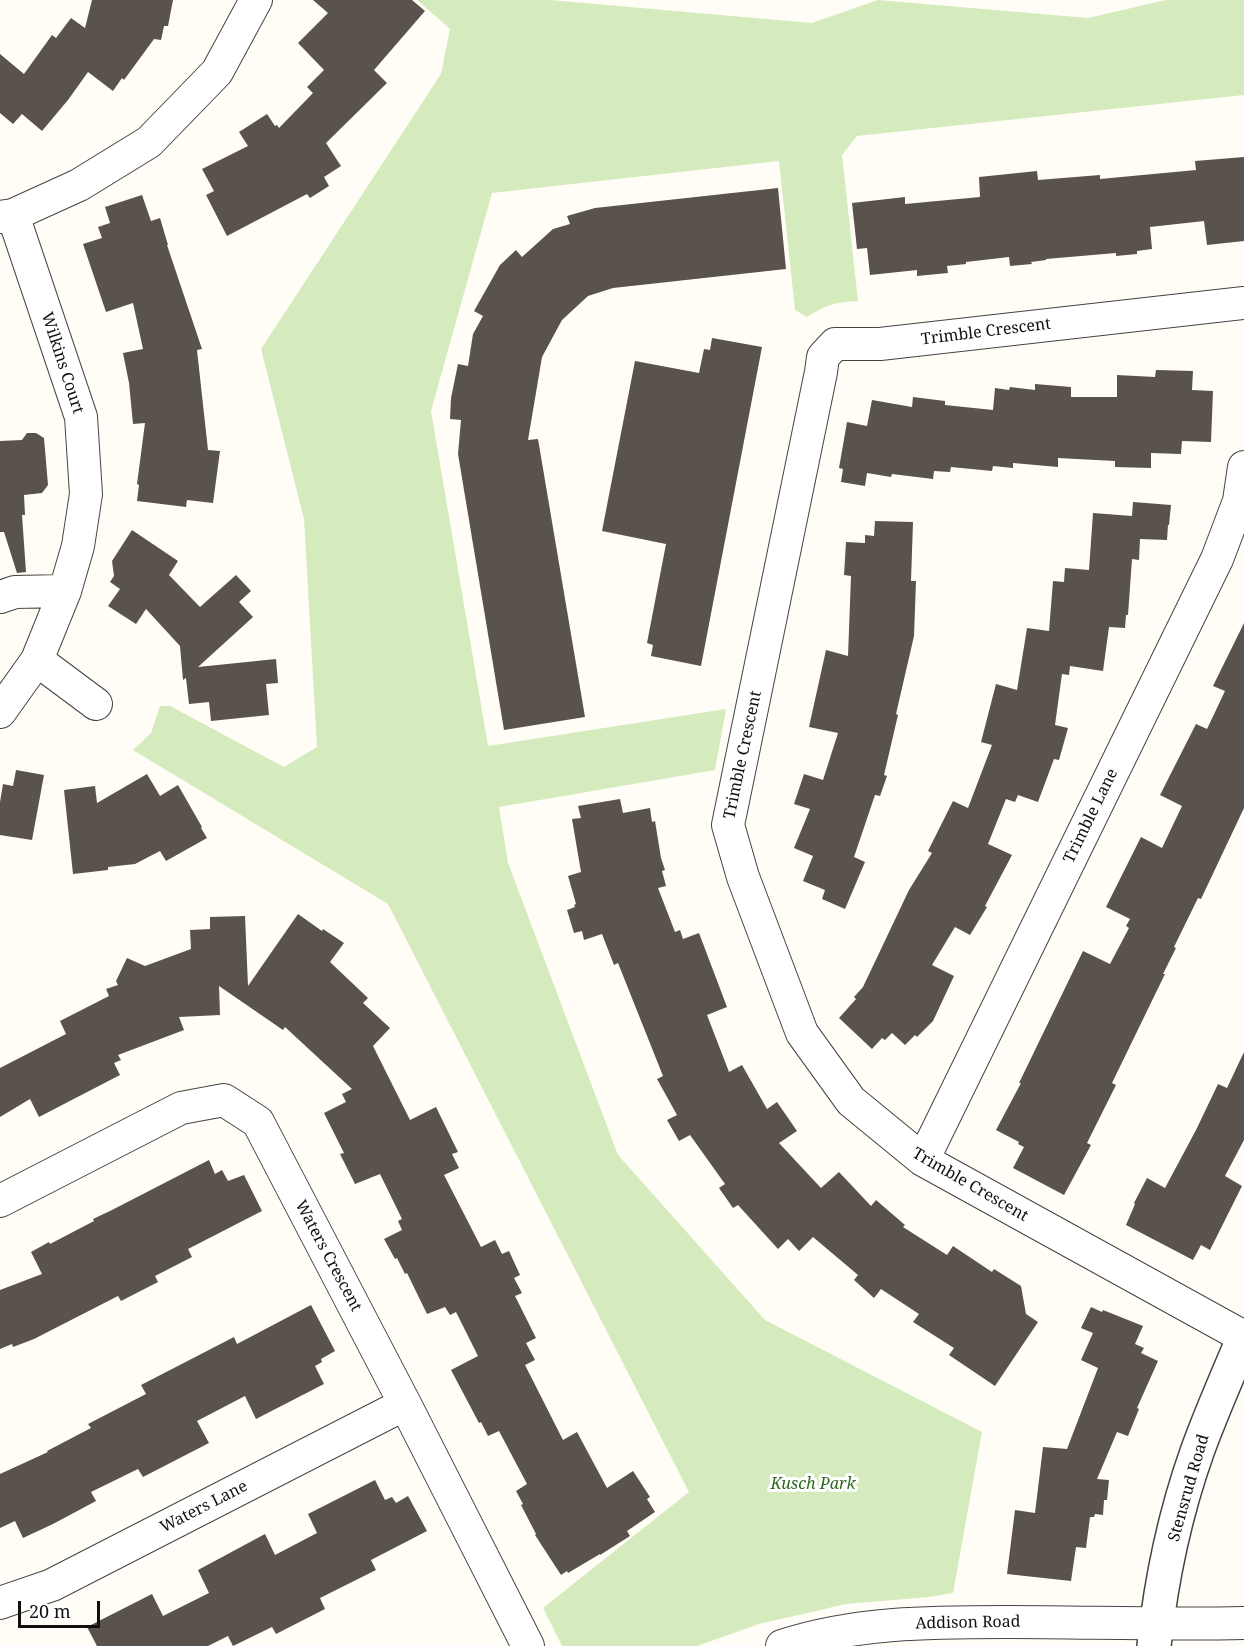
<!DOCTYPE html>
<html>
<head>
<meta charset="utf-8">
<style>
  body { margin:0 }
  #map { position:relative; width:1244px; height:1646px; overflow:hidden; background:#fffdf5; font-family:"Noto Serif",serif }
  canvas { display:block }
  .scale { position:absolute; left:18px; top:1601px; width:82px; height:27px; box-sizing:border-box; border:3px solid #111; border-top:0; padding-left:8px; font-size:18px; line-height:21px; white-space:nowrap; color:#111; -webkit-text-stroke:4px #fff; paint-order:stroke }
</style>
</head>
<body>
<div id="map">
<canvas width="1244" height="1646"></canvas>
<div class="scale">20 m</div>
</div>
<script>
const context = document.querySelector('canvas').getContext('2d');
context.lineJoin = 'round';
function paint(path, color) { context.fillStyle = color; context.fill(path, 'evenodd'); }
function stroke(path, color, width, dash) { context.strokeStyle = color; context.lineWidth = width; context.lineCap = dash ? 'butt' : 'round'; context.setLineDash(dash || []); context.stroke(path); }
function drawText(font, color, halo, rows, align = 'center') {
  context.font = font + ' "Noto Serif",serif'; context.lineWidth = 6; context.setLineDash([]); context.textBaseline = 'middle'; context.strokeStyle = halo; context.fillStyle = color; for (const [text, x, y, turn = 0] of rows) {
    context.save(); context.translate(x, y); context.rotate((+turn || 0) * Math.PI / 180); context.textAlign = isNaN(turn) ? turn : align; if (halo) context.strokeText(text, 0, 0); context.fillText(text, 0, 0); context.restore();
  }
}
const green = new Path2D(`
  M417 0H550L812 23 878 0 1088 18 1166 0H1244V95L857 136 842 155 858 301C836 302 825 305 807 317L795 310 779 161 492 193 431 411 488 746 726 709 715 770 499 807 508 863 618 1155 765 1320 982 1432 953 1593 929 1597 846 1604 759 1624 697 1646H562L543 1608 689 1492 388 904 133 750 151 733 160 706H170L284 767 317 747 304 519 261 349 441 74 450 29Z`);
const building = new Path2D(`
  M92 0H173L168 26H164L161 40 154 39 124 80 122 78 113 91 88 72 68 100 42 131 22 114 13 124 0 113V54L24 74 52 35 56 38 71 18 85 28Z
  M313 0H412L425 11 374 70 387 83 326 143 341 166 324 177 329 186 310 198 307 194 227 236 206 195 214 191 202 169 248 146 239 132 267 114 275 126 277 125 279 128 313 93 307 87 324 70 298 43 328 13Z
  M1244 157V241L1207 245 1204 221 1150 227 1152 249 1137 251V254L1116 256V253L1046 259V260L1031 262 1032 264 1010 266 1009 257 966 262V264L947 266 948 273 917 276V270L870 275 867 248 857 249 852 203 905 197V204L980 197 979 177 1037 171 1038 180 1100 175V179L1196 170 1195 161Z
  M778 188 786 269 613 288 588 296 562 320 542 357 528 440 538 439 585 717 504 730 458 454 461 420 450 419 451 398 458 364 468 366 473 334 483 316 474 311 500 265 516 250 522 257 553 229 570 224 567 216 595 208Z
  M142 195 151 221 160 218 168 245H167L202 349 197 350 208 450 220 451 213 503 187 500 186 507 137 501 139 485 137 484 145 423 133 424 129 383 123 353 143 349 133 303 106 312 83 244 102 238 98 227 110 223 105 207Z
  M712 338 762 347 701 666 651 656 653 645 647 643 666 544 602 531 635 361 699 373 704 349 710 350Z
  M1156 370 1193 371 1192 390 1213 391 1211 442 1182 441 1181 454 1151 453V468L1115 467V461L1058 458V467L1013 463V468L993 466 992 471 951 467 950 472 934 471 933 479 892 474 891 477 867 473 865 486 841 482 843 469 839 468 847 422 867 426 872 400 912 407 913 397 945 401V405L993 410 995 388 1009 390 1010 387 1035 390V384L1071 387V397H1117V375L1155 377Z
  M27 433H36L44 438 48 485 42 493 24 495 25 515H22L26 572 17 573 4 532H0V441L22 440Z
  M1133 502 1171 505 1169 525H1168L1167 540 1140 539 1139 560 1132 559 1128 615H1126L1125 628 1109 627 1103 671 1070 666 1069 675 1062 674 1055 725 1068 728 1059 760 1054 759 1038 802 1018 795 1015 802 1006 799 988 844 1012 855 985 906 987 907 970 935 955 927 932 965 954 976 933 1021 917 1037 915 1035 905 1045 892 1033 885 1040 882 1038 872 1049 839 1018 856 999 854 997 863 987 909 890 932 853 928 851 953 801 968 808 992 745 981 742 996 684 1017 690 1027 628 1049 631 1053 581 1064 582 1065 568 1089 570 1093 513 1132 516Z
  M875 521 913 522 911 581H916L914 636 896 714 898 715 884 775 887 776 880 796 875 795 854 857 865 862 845 909 822 899 825 890 803 881 813 856 794 848 810 809 794 804 804 774 823 780 838 733 809 727 826 650 848 656 851 576 844 575 846 542 865 543V535L874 536Z
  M132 530 178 561 169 575 200 607 236 575 251 591 239 602 253 617 198 667 276 659 278 683 266 684 269 715 211 721 209 702 189 704 186 678 183 680 180 646 146 609 136 624 108 606 120 589 110 582 114 576 112 561Z
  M1244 623V808L1201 899 1198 898 1174 947 1176 948 1163 974H1165L1112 1083 1116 1085 1087 1143 1091 1145 1064 1195 1013 1168 1024 1147 1018 1144 1019 1142 996 1130 1021 1083H1019L1083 951 1110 964 1129 928 1126 926 1130 919 1106 907 1141 837 1162 848 1182 806 1160 795 1196 724 1207 729 1225 691 1213 686Z
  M16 770 44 775 32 840 0 835V802L3 784 13 786Z
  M147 774 160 796 178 785 202 827 201 828 207 838 166 861 160 851 135 864 108 867V870L73 874 64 790 95 786 97 803Z
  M620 799 623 813 650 808 652 822 655 821 661 858 665 870 662 871 666 886 658 888 675 932 680 930 683 939 699 933 727 1007 707 1015 729 1072 742 1065 767 1109 777 1102 797 1131 779 1143 821 1188 839 1172 871 1206 876 1200 905 1225 903 1227 947 1255 953 1246 992 1272 994 1269 1021 1286 1026 1314 1038 1322 995 1386 949 1355 954 1348 913 1322 919 1314 881 1289 874 1298 854 1280 858 1275 813 1237 799 1251 788 1239 778 1249 738 1205 733 1208 719 1188 725 1184 690 1135 679 1141 667 1120 677 1115 657 1079 663 1076 618 963 614 965 602 934 584 940 582 931 574 933 567 910 575 907 574 905 576 904 568 876 581 872 572 819 581 818 578 806Z
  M298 914 322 931 323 929 344 943 330 962 368 998 363 1003 390 1028 373 1046 410 1120 436 1107 458 1152 452 1154 459 1168 444 1175 481 1247 495 1240 502 1254 509 1251 520 1275 514 1278 522 1293 515 1296 536 1338 526 1343 535 1360 525 1365 563 1440 577 1432 607 1488 633 1471 650 1497 647 1499 655 1512 627 1531 630 1536 600 1555V1554L568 1573 567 1571 561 1575 535 1535 536 1534 521 1505 523 1504 516 1491 527 1484 499 1431 488 1436 481 1422 479 1423 451 1370 478 1356 456 1312 450 1315 445 1307 427 1314 407 1273 405 1274 397 1258 395 1259 384 1239 402 1230 398 1221 402 1219 380 1174 355 1184 340 1154 344 1153 324 1113 346 1102 342 1094 352 1089 285 1027 283 1030 219 986 220 1015 179 1017 184 1030 118 1055 121 1060 114 1063 120 1075 39 1117 30 1099 0 1117V1068L66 1034 60 1021 109 996 106 989 118 985 116 981 127 958 145 966 191 949 190 930 210 929V917L245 916 248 986Z
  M1244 1052V1140L1225 1176 1242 1186 1210 1250 1201 1245 1193 1260 1126 1225 1135 1204 1134 1203 1147 1178 1165 1188 1196 1130 1218 1084 1227 1088Z
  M209 1160 215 1174 222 1170 228 1181 244 1175 262 1211 188 1249 192 1257 155 1276 158 1282 121 1301 118 1296 34 1339 13 1347 12 1344 0 1349V1290L42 1274 31 1252 49 1242 50 1244 94 1221 93 1219 112 1210Z
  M311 1305 335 1351 321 1359 322 1362 315 1366 324 1384 256 1419 245 1396 197 1421 209 1443 143 1477 138 1469 91 1492 96 1501 53 1524 23 1538 15 1521 0 1528V1474L48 1452 47 1451 91 1428 88 1424 146 1394 141 1385 234 1337 237 1344Z
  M1091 1307 1102 1312 1103 1310 1143 1326 1135 1344 1144 1348 1141 1353 1158 1361 1137 1408 1139 1409 1128 1436 1117 1432 1097 1479 1109 1480 1107 1500H1104L1103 1515 1095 1514 1094 1517H1090L1086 1548 1076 1547 1071 1581 1007 1574 1015 1510 1035 1513 1043 1447 1067 1449 1098 1368 1081 1360 1093 1333 1081 1328Z
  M375 1480 385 1500 392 1497 396 1503 408 1496 427 1531 371 1560 376 1570 320 1598 325 1609 276 1634 272 1627 233 1646 228 1636 208 1646H97L87 1627 152 1594 163 1616 209 1593 198 1570 265 1534 275 1555 317 1533 308 1514Z`);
const minor = new Path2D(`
  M0 217 13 215 79 185 149 142 217 72 256 0
  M0 597 15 592 65 591
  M37 660 96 704
  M0 712 37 660 65 591 78 546 86 494 81 417 13 215
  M923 1160 1217 559 1239 501 1244 467
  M0 1201 181 1108 224 1100 258 1122 405 1404 528 1646
  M1244 1337 923 1160 851 1101 802 1033 743 877 728 825 821 372 823 357 835 344H880L1244 303
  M0 1603 52 1585 405 1404
  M782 1646C855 1622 931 1622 1007 1622 1086 1622 1165 1625 1244 1623`);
const tertiary = new Path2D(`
  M1154 1646C1161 1581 1175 1514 1197 1452 1211 1413 1228 1375 1244 1337`);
const streetNames = [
  ["Trimble Crescent",986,332,-7],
  ["Wilkins Court",62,363,72],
  ["Trimble Crescent",743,755,-78],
  ["Trimble Lane",1091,816,-64],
  ["Trimble Crescent",970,1185,30],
  ["Waters Crescent",328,1256,62],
  ["Stensrud Road",1189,1488,-74],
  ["Waters Lane",204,1507,-27],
  ["Addison Road",968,1623,-1]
];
const parkNames = [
  ["Kusch Park",813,1484]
];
paint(green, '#d5ebbd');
paint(building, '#5a524d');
stroke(minor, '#444', 34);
stroke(tertiary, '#444', 36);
stroke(minor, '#fff', 32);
stroke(tertiary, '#fff', 33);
drawText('16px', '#111', '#fff', streetNames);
drawText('italic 16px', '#2f6b1f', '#fff', parkNames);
</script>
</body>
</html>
